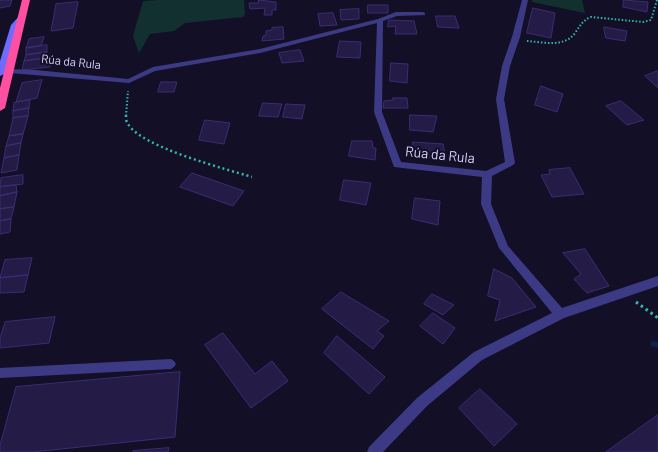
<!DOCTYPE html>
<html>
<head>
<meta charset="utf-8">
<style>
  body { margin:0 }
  canvas { display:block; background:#130f26 }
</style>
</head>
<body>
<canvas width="658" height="452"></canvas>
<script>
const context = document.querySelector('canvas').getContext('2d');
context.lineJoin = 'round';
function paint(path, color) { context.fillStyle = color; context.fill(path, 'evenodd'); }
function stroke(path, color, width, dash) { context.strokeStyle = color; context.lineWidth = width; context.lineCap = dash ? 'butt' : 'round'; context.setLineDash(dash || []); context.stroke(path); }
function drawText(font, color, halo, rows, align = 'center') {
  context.font = font + ' Barlow,sans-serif'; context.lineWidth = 4; context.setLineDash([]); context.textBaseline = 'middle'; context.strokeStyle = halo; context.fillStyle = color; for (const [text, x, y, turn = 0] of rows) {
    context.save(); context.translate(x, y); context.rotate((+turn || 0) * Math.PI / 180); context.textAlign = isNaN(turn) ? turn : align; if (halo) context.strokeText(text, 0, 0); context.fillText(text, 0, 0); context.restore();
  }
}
const green = new Path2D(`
  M159 0H244L245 14 243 17 185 23 174 31 150 34 139 53 133 36 143 1Z
  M532 0H582L585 13 532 2Z`);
const stream = new Path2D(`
  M653 341 658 342V348L651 346 650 344 651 342Z`);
const building = new Path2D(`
  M0 0H12L10 6 0 8Z
  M259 0 276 2V10H272V15H264L265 8 250 9 249 3H258Z
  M624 0 648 2 647 12 623 7Z
  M78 2 73 28 51 31 56 4Z
  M368 5H388V13H368Z
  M533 8 555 13 551 38 527 33Z
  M359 9V19L341 20 340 10Z
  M333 13 337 25 320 26 318 14Z
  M436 16H455L459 28 438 27Z
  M389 20 414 21 417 34H395L396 26 388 27Z
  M283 27 284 39 262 41 263 36 266 35V31L272 30V28Z
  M604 27 627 31 625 41 606 38Z
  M44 37 41 46 26 48 29 39Z
  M340 41 361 42 360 58 337 57Z
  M47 45V52L26 55V48Z
  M300 50 304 61 282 63 279 53Z
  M47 52 46 58 24 61 26 55Z
  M54 57 50 67 22 70 24 61Z
  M391 63 408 64 407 83 390 81Z
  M658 71V88L645 76Z
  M42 80 37 98 16 102 22 83Z
  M161 82H177L174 92H158Z
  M541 86 563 94 557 112 535 105Z
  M393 98H407L408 108H383L384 101 393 100Z
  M30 100 29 108 13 111 14 103Z
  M621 101 644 120 627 125 606 106Z
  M263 103 282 104 278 117 259 116Z
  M286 104 305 105 302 119 283 117Z
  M29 108 28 116 13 118V111Z
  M410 115 437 116 433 132 410 130Z
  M28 116 23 134 9 136 13 118Z
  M205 120 230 123 224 144 199 140Z
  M23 134 21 143 6 146 9 136Z
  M352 141H372L373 148H376L375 160 349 156Z
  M413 142 443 144 446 160 411 155Z
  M21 143 19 155 4 158 6 146Z
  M19 155 17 170 1 173 4 158Z
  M570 168 584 194 552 197 541 175 550 174 549 170Z
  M192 173 244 191 233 206 180 187Z
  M23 175V184L0 187 1 178Z
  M344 180 371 183 366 205 340 200Z
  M16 185 17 192 0 196V187Z
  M17 192 14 207 0 209V196Z
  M415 198 440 201 438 225 412 219Z
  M14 207 11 219 0 221V209Z
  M11 219 10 232 0 234V221Z
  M585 249 609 286 587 293 574 279 581 274 563 253Z
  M32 258 28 275 0 278 5 260Z
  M494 269 512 278 536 307 495 321 500 300 488 296Z
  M28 275 24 292 0 293V278Z
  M341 292 389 321 377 331 384 336 373 349 322 309Z
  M432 294 454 305 443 315 424 304Z
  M433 313 455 328 443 344 420 326Z
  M55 317 49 343 0 348V338L5 322Z
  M223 333 255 374 272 361 288 381 251 408 205 345Z
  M337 336 385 377 369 394 324 353Z
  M180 372 175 437 33 452H0V445L16 387Z
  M480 389 517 424 494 446 459 408Z
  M658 415V452H606Z
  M169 448 168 452H133V451Z`);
const pathFar2 = new Path2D(`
  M527 41C543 42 564 48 575 33 580 26 583 20 591 17L643 22 651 20 657 0
  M126 116 128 91`);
const pathFar1 = new Path2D(`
  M126 115C126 118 126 122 128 124 141 147 226 169 252 177`);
const path = new Path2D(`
  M636 302 658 318`);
const lane = new Path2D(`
  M171 359 174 361 176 364 174 367 171 369 0 378V368Z`);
const street = new Path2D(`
  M522 0H528L520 37 510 66 504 99 515 163 513 165 492 176 491 204 508 246 562 308 658 276V286L564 318 482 360 427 406 383 452H367L369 447 417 398 474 352 552 313 499 248 481 204 482 177 394 167 374 112 377 23 260 53 155 71 129 83 10 73 6 71 10 69 35 70 128 79 153 67 260 49 378 19 396 12H423L425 13V15L397 16 383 21 382 112 401 162 486 171 505 162 496 99 502 66 512 37Z`);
const secondary = new Path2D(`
  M21 14 26 15 17 25 4 74 0 76V61L11 25Z`);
const highway = new Path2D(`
  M22 0H30L5 108 0 111V88Z`);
const farStreetnames = [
  ["Rúa da Rula",71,62,6]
];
const streetNames = [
  ["Rúa da Rula",440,155,6]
];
paint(green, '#12302f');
paint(stream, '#0c2248');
paint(building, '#241b47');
stroke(building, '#3b2d73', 1);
stroke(pathFar2, '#2fb8b0', 2, [1.5, 2]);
stroke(pathFar1, '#2fb8b0', 2.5, [2, 3]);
stroke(path, '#2fb8b0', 3, [2.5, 3.5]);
paint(lane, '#3d3a85');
paint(street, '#3d3a85');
paint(secondary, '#6f6bff');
paint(highway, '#ff4fa3');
drawText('12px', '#d9d4ff', '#130f26', farStreetnames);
drawText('14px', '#d9d4ff', '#130f26', streetNames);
</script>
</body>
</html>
